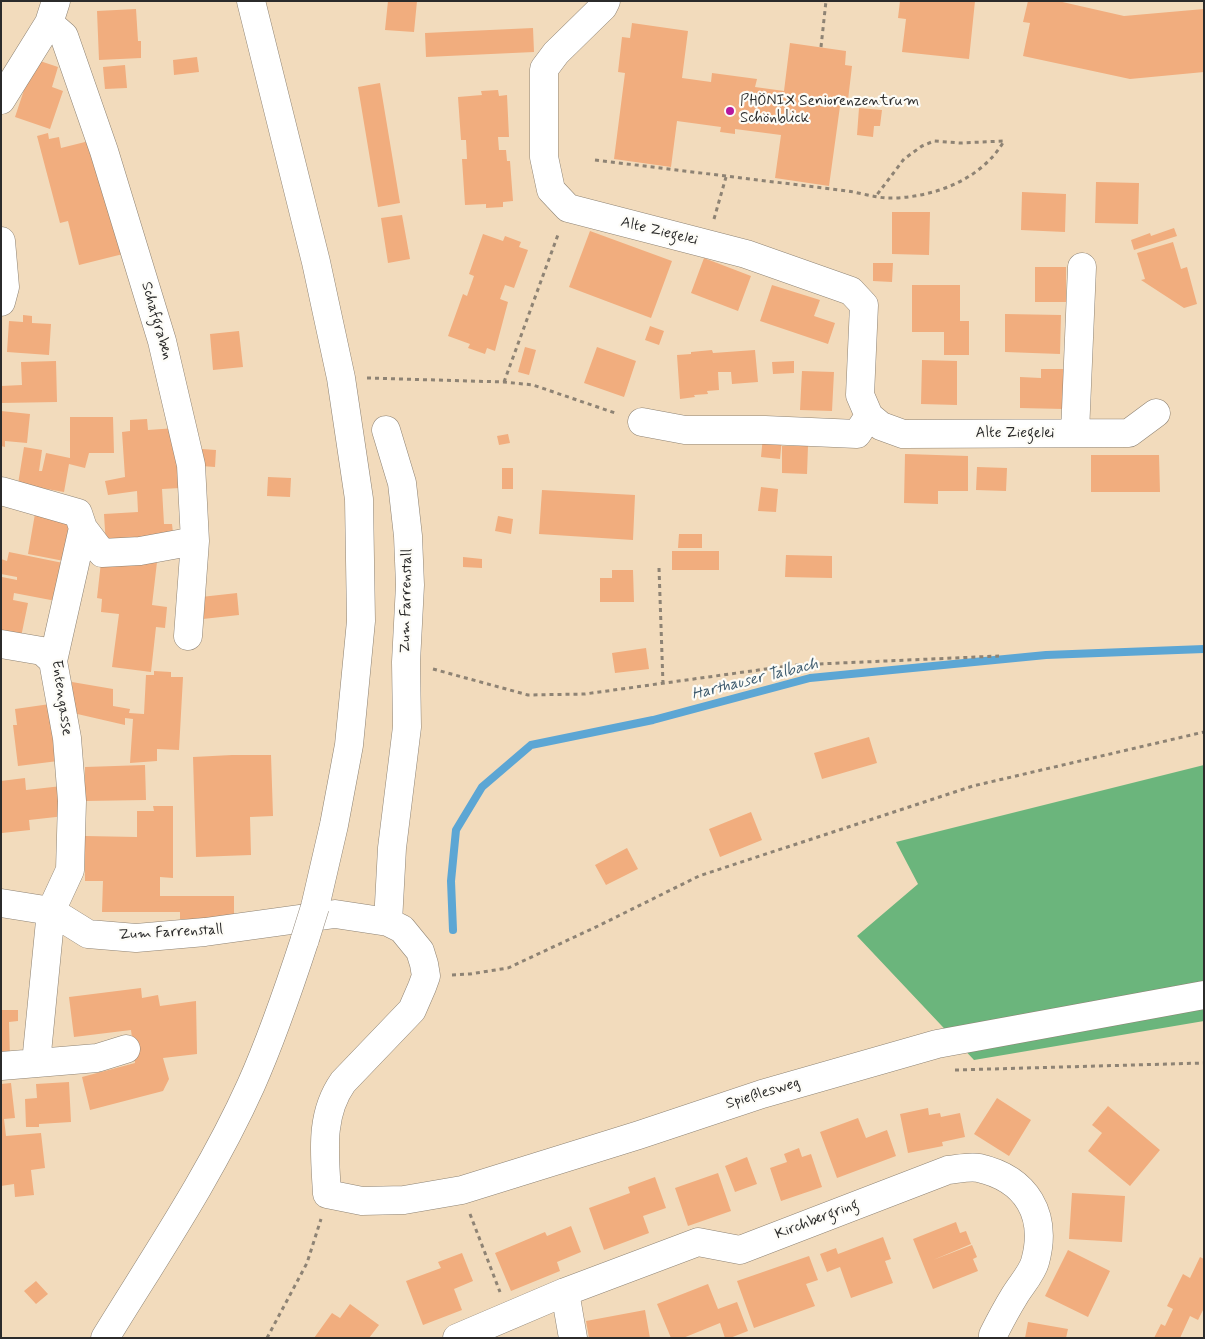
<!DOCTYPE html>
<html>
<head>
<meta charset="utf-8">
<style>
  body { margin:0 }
  #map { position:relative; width:1205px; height:1339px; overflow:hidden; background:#f2dbbc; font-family:Mynerve,sans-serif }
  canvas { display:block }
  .frame { position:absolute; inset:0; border:2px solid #2b2b2b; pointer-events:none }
</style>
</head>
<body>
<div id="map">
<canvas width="1205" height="1339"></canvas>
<div class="frame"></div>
</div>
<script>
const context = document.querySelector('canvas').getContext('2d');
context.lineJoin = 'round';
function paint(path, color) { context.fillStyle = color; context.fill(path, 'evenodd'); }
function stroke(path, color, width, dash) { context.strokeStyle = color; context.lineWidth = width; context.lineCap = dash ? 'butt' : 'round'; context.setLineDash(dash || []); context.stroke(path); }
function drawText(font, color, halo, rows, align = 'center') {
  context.font = font + ' Mynerve,sans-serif'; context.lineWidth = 4.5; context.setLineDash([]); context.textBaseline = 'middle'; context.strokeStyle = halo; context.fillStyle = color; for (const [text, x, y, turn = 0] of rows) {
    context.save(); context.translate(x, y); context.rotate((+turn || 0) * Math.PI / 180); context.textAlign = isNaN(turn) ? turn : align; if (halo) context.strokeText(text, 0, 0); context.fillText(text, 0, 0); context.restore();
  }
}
const forest = new Path2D(`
  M1204 765V1021L974 1060 857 936 918 884 896 842Z`);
const stream = new Path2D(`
  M453 930 451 881 456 830 482 787 531 745 653 720 810 678 1046 655 1204 649`);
const building = new Path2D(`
  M388 1H417L414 32 385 30Z
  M900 1H975L969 59 902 52 906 19 898 18Z
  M1028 1H1058L1124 16 1204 9V72L1130 79 1023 56 1030 23 1023 22Z
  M136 9 138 41H141V58L99 60 97 11Z
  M632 23 688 31 682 78 711 82 712 73 757 79 755 87 784 91 790 43 846 51 845 65 852 66 848 100 841 99 829 186 775 178 781 135 735 129V134L720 132 721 127 677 121 671 167 614 159 625 73 618 72 622 37 630 38Z
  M533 28 534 52 426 57 425 33Z
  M197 57 199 72 174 75 173 60Z
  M37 60 58 67 52 87 63 91 50 129 15 117 28 78 31 79Z
  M125 65 127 88 105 89 103 67Z
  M380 83 400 203 378 207 358 87Z
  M498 90 499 96 507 95 509 137H498L499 150H506L507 161H510L513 201 503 202V207L486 208V204L465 205 462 159H467L466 140H461L458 97 482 95 481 91Z
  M859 108 882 110 880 126H874L873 137 857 135Z
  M48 133 49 139 59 137 61 148 93 140 123 254 79 265 68 221 60 223 37 136Z
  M1096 182 1139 183 1138 224 1095 223Z
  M1022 192 1066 194 1065 232 1021 230Z
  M892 212H930L929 255 892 254Z
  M402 215 410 259 388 263 381 218Z
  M1174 228 1177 236 1134 250 1131 240 1150 233 1151 236Z
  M590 231 672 261 651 318 569 287Z
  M483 234 503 241 505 236 521 242 519 247 528 250 514 288 505 285 500 299 508 302 495 351 487 348 485 354 468 348 470 344 448 336 463 294 467 296 474 276 469 274Z
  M1173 242 1181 269 1187 267 1197 304 1184 308 1141 280 1145 279 1137 253Z
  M704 258 751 276 738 311 691 293Z
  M873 263H893L892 282 873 281Z
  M1035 267H1066V302H1035Z
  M772 285 820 300 814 316 835 323 828 344 760 321Z
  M912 285H960V321H969V355H944V332H912Z
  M1005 314 1061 315 1060 354 1005 352Z
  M23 315 32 316V323L51 324 49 355 7 352 9 321 23 322Z
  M650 326 664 331 659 345 645 340Z
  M239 331 243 367 213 370 210 334Z
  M525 347 536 350 529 375 518 372Z
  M597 347 636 361 624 397 584 383Z
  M712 350 713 353 755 350 758 382 732 384 731 372H718L719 390 707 391 708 394 694 395 695 397 680 399 677 355 691 354V352Z
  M922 360 957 361V405L921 404Z
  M56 361 57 402 1 403V386L22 385 21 362Z
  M794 361V373L773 374 772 362Z
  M1041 369H1064V409L1020 408V377L1041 378Z
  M802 371 834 372 832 411 800 410Z
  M1 411 30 414 27 443 5 441V447L1 446Z
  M70 417H113L114 453H89L85 468 69 464 64 492 18 484 24 447 42 450 39 471H42L46 453 70 458Z
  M147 419 148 430 176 428 180 488 162 489 164 524H172L174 542 106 546 104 514 138 512 137 491 108 495 105 481 125 477 122 432 130 431V420Z
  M508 434 510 443 499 445 497 436Z
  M763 436 782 438 780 459 761 457Z
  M782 446H808L807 474 782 473Z
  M202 449 216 450 215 467 201 466Z
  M905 454 968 456V491H938V504L904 503Z
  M1091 455H1159L1160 492H1091Z
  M977 467 1007 468 1006 491 976 490Z
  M502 468H513V489H502Z
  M268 477 291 478 290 497 267 496Z
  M761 487 778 489 776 512 758 511Z
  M542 490 635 495 633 540 539 534Z
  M36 508 73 515 64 561 28 554Z
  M498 516 513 519 511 534 495 531Z
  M679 534H702V548H678Z
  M672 551H719V570H672Z
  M9 552 63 563 56 601 14 593 13 600 28 603 21 637 1 633 2 577 17 580V577L1 574V559L7 561Z
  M786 555 832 556V578L785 577Z
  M463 557 482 559V568L463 567Z
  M131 559 157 562 152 605 167 607 165 628 156 627 151 672 112 667 119 614 101 612 102 599 97 598 101 562Z
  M612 570H633L634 602H600V578H612Z
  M237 593 239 615 203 619 201 597Z
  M646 648 649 669 615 673 612 653Z
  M154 671 171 672V677H183L179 750 157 749V761L130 763 133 719 125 718V725L73 713 72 682 113 689V706L130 709 129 713 144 714 146 675H154Z
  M50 704 58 761 18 766 13 725H17L15 709Z
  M869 737 877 763 822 779 814 753Z
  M232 755H271L273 816 250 817 251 855 196 857 193 757Z
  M145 765 146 800 85 801V767Z
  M25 778 26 790 62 786 65 816 29 820 30 830 2 833 1 781Z
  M153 806H173V878L160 877V896H234V919H180V912H102L103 881H85V836L137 837V811H154Z
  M751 812 762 840 720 857 709 829Z
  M627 848 638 869 606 885 595 865Z
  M141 988 142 998 158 995 160 1006 196 1001 197 1054 163 1058 169 1079 163 1091 90 1110 82 1077 135 1063 131 1030 74 1037 69 997Z
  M1 1010H18V1021L9 1022 10 1058H1Z
  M69 1082 71 1122 39 1124V1127H26L25 1099 37 1098 36 1084Z
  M11 1083 15 1118 4 1119 6 1136 41 1133 45 1168 31 1170 34 1195 15 1197 14 1184 1 1186V1084Z
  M997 1098 1031 1120 1009 1156 974 1134Z
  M1108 1106 1160 1150 1130 1186 1088 1151 1102 1133 1092 1125Z
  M928 1108 929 1115 940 1113 941 1117 960 1113 965 1137 942 1142 943 1146 908 1153 900 1114Z
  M858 1118 866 1138 887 1130 896 1156 837 1178 820 1132Z
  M799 1148 802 1157 811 1154 822 1187 781 1201 770 1168 787 1162 784 1154Z
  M747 1157 757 1184 735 1192 725 1166Z
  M718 1173 731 1211 688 1226 675 1188Z
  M655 1177 666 1208 643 1216 649 1233 604 1250 589 1208 630 1193 628 1187Z
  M1072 1193 1125 1196 1122 1242 1069 1239Z
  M956 1222 960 1233 966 1231 971 1244 933 1260 972 1245 977 1257 973 1259 978 1271 933 1289 913 1239Z
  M571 1226 581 1252 557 1262 560 1271 511 1291 495 1253 545 1232 547 1236Z
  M883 1237 891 1259 885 1261 893 1283 851 1298 840 1267 827 1272 820 1254 836 1248 838 1254Z
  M1068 1250 1110 1271 1088 1317 1045 1296Z
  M462 1253 473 1281 454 1289 462 1310 423 1325 406 1281 441 1268 438 1262Z
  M809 1256 818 1280 806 1284 815 1306 754 1328 737 1281Z
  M1200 1257 1204 1259V1308L1198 1320 1190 1316 1180 1338H1154L1161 1324 1165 1326 1173 1309 1167 1306 1183 1274 1190 1278Z
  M36 1281 48 1294 36 1304 24 1291Z
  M708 1284 718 1309 737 1302 748 1331 730 1338H725L720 1323 683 1338H671L657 1304Z
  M350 1304 379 1325 369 1338H314L332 1313 340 1318Z
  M645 1310 650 1338H589L586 1321Z
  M1028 1322 1068 1329 1066 1338H1025Z`);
const path = new Path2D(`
  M821 47 826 1
  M595 160 848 191C860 193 874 197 886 198 930 199 981 181 1004 141L960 143 934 141 922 146 904 159 876 196
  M714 219 726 177
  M367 378 504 382 533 385 618 414
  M504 382 559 232
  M659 568 663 684
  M433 669 528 695 585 694 795 665 999 656
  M452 975 470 974 508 968 598 926 699 876 973 786 1204 732
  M955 1070 1204 1063
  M470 1214 500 1292
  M267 1338 307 1263 321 1219`);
const minor = new Path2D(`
  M606 1 603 7 556 53 544 69V157L551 190 568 208 746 254 851 291 864 305 860 395 869 416 881 426 903 434 1129 433 1156 413
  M49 23 64 36 104 151 162 341 191 465 195 541 188 636
  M1 100 49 23 56 1
  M1 241 5 287 1 302
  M642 422 685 430H765L857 434 869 416
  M386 430 402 483 408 536 410 585 406 662 407 727 392 848 388 922
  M1075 433 1082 267
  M1 491 78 513 83 528 53 661 67 738 72 801 70 870 51 911 36 1063
  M83 528 102 553 140 551 195 541
  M1 644 42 651 53 661
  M1 903 51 911 88 934 136 938 205 932 335 914 388 922 402 929 420 951 424 964 426 976 422 987 412 1010 343 1082C319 1116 325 1155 327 1194L362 1201 404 1200 462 1190 639 1135 762 1094 937 1044 1204 995
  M1 1066 97 1058 126 1049
  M565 1292 573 1338
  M457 1338 565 1292 698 1242 740 1250 948 1170C958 1169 970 1166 979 1168 1027 1179 1048 1215 1035 1262 1032 1273 1021 1285 1015 1295 1007 1308 1000 1321 993 1335V1338`);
const major = new Path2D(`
  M251 1 316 262 341 378 359 499 361 621 349 745 334 825 315 907
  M105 1338C156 1255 211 1174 251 1085 272 1038 289 988 305 939`);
const majorBridge = new Path2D(`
  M305 939 315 907`);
const markers = [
  [730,111,5,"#b5179e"]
];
const poiNames = [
  ["PHÖNIX Seniorenzentrum",740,102],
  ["Schönblick",740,119]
];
const streetNames = [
  ["Alte Ziegelei",659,232,14],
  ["Schafgraben",156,321,74],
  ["Alte Ziegelei",1015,434],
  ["Zum Farrenstall",407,601,-89],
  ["Entengasse",61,698,82],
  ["Zum Farrenstall",171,933,-3],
  ["Spießlesweg",763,1094,-17],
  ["Kirchbergring",817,1220,-21]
];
const waterNames = [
  ["Harthauser Talbach",755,680,-14]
];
paint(forest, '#6bb57c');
stroke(stream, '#5ca6d4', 8);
paint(building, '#f1ad7e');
stroke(minor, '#8e8374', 29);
stroke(major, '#8e8374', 29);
stroke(path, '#8e8374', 3, [4, 4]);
stroke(minor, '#fff', 28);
stroke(major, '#fff', 28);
stroke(majorBridge, '#8e8374', 29, []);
stroke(majorBridge, '#fff', 28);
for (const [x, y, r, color] of markers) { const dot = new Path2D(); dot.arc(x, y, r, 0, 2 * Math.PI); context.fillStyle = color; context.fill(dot); stroke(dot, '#fdfcf7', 2); }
drawText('15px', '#2b2b2b', '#fdfcf7', poiNames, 'left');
drawText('15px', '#2b2b2b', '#fdfcf7', streetNames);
drawText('italic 16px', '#3f5c6f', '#fdfcf7', waterNames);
</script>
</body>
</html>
